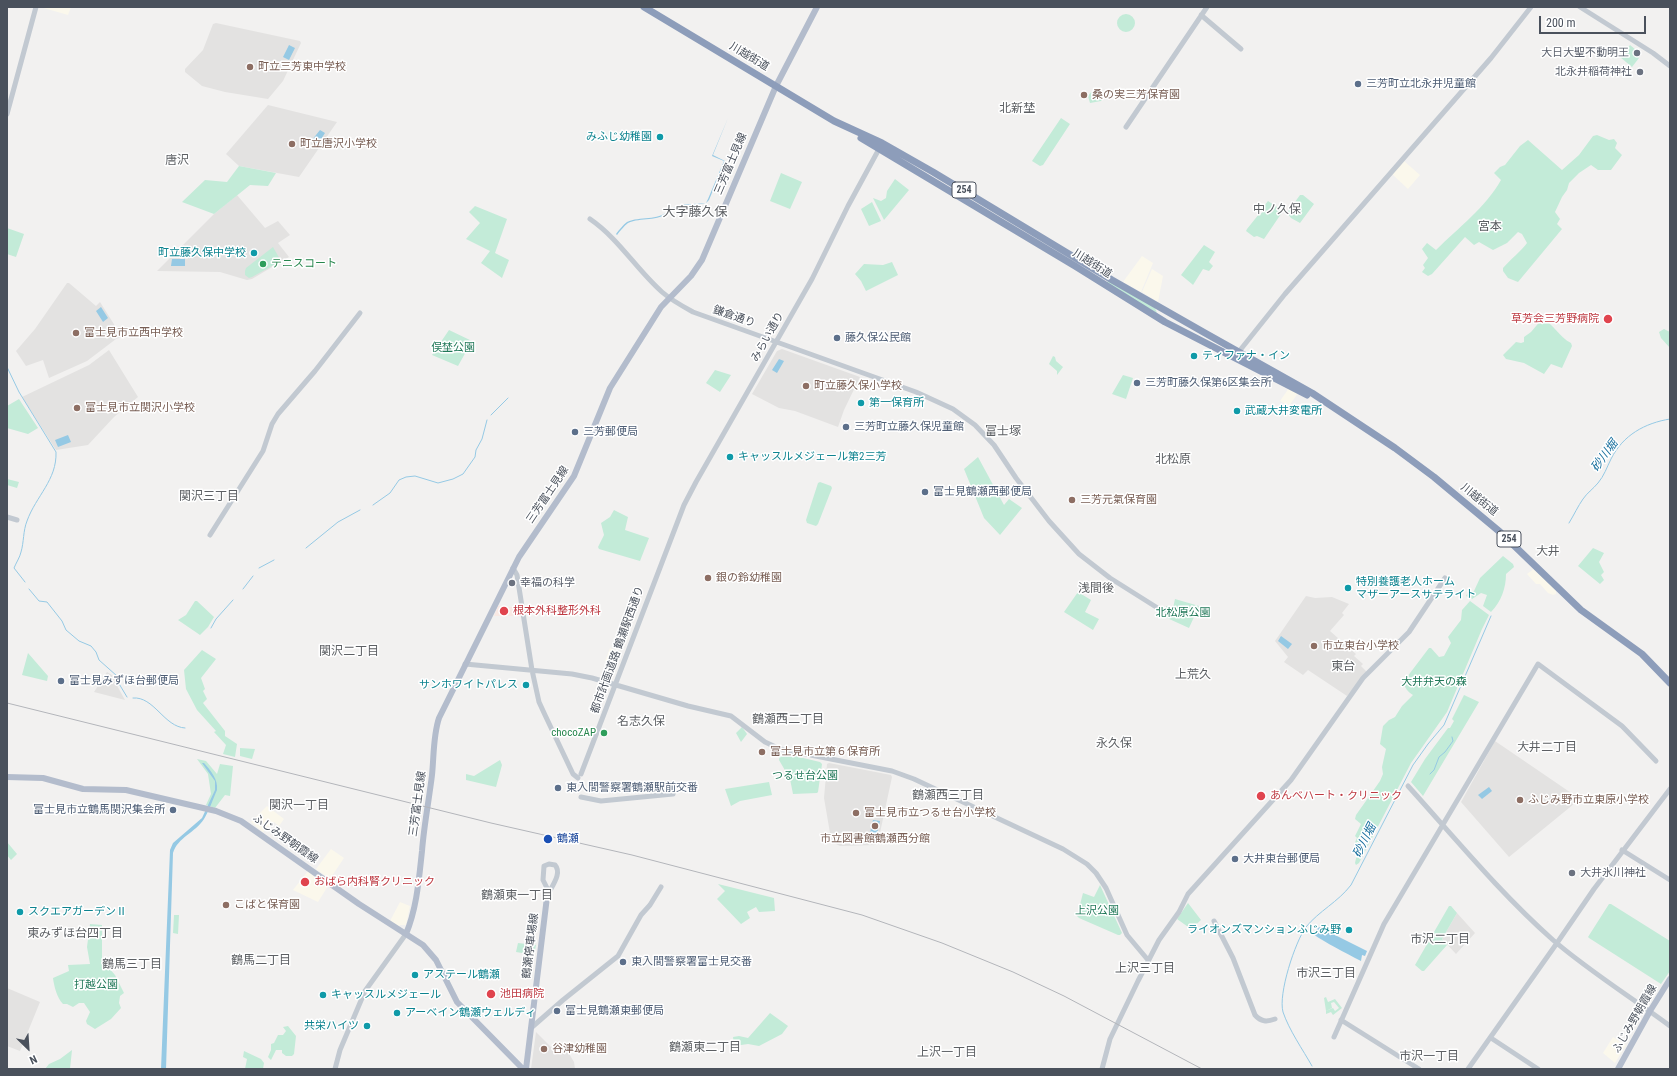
<!DOCTYPE html>
<html>
<head>
<meta charset="utf-8">
<style>
  body { margin:0 }
  #map { position:relative; width:1677px; height:1076px; overflow:hidden; background:#f2f1f0; font-family:"Roboto Condensed",sans-serif }
  canvas { display:block }
  .frame { position:absolute; inset:0; border:8px solid #4a515c; pointer-events:none }
  .north { position:absolute; left:8px; top:1028px; width:40px; height:40px; -webkit-text-stroke:3px #fff; paint-order:stroke; rotate:155deg; font-size:11px; font-weight:700; line-height:16px; text-align:center; color:#4a515c }
  .north::after { content:''; display:block; margin:auto; width:14px; height:18px; background:#4a515c; clip-path:polygon(50% 0,100% 100%,50% 72%,0 100%) }
  .scale { position:absolute; left:1539px; top:16px; width:107px; height:18px; box-sizing:border-box; border:2px solid #4a515c; border-top:0; padding-left:5px; font-size:12px; line-height:14px; white-space:nowrap; color:#4a515c; -webkit-text-stroke:3px #fff; paint-order:stroke }
</style>
</head>
<body>
<div id="map">
<canvas width="1677" height="1076"></canvas>
<div class="frame"></div>
<div class="north">N</div>
<div class="scale">200 m</div>
</div>
<script>
const context = document.querySelector('canvas').getContext('2d');
context.lineJoin = 'round';
function paint(path, color) { context.fillStyle = color; context.fill(path, 'evenodd'); }
function stroke(path, color, width, dash) { context.strokeStyle = color; context.lineWidth = width; context.lineCap = dash ? 'butt' : 'round'; context.setLineDash(dash || []); context.stroke(path); }
function drawText(font, color, halo, rows, align = 'center') {
  context.font = font + ' "Roboto Condensed","Noto Sans JP",sans-serif'; context.lineWidth = 3; context.setLineDash([]); context.textBaseline = 'middle'; context.strokeStyle = halo; context.fillStyle = color; for (const [text, x, y, turn = 0] of rows) {
    context.save(); context.translate(x, y); context.rotate((+turn || 0) * Math.PI / 180); context.textAlign = isNaN(turn) ? turn : align; if (halo) context.strokeText(text, 0, 0); context.fillText(text, 0, 0); context.restore();
  }
}
const commercial = new Path2D(`
  M40 7H71L68 15Z
  M1404 161 1420 175 1408 189 1392 174Z
  M1142 256 1153 263 1141 292 1123 282Z
  M1152 269 1163 276 1158 302 1142 292Z
  M1289 388 1298 393 1289 406 1280 401Z
  M1535 568 1556 590V594L1553 595 1548 593 1540 584H1536L1527 574Z
  M610 648 615 650 612 662 617 650 621 652 617 664 605 661Z
  M267 806 284 819 279 826 274 822 270 828 268 826 263 832 251 822Z
  M331 849 344 858 330 879 316 869Z
  M308 871 328 886 318 902 293 890Z
  M400 902 410 906 406 925H400L399 927 390 921Z
  M1613 1037 1626 1045 1615 1063 1603 1053Z`);
const education = new Path2D(`
  M216 23 300 41 301 43 283 81 268 99 225 92 202 86 185 72V69L203 50 213 24Z
  M268 105 337 122 299 177 239 166 226 154Z
  M237 195 265 228 278 221 290 235 278 243 289 257 252 279 247 280 220 272 157 271 214 214Z
  M67 283H69L96 306 100 302 122 337 116 339 87 361 49 378 43 360 26 366 16 351 35 329Z
  M782 349 860 377 844 410 838 427 795 411 779 408 752 394 777 351Z
  M109 350 138 397 114 417 88 445 56 450 22 397 89 365Z
  M1306 596 1315 598 1332 597 1349 604 1342 613 1344 615 1330 631 1356 654 1354 656 1363 664 1361 666 1367 672 1347 696 1308 670 1303 675 1284 662 1288 657 1275 641Z
  M107 672 115 677V682L125 700 94 692Z
  M1495 741 1580 799 1509 857 1461 802Z
  M829 763 891 775 892 777 878 842 876 845 840 846 834 843 830 833 824 798 827 764Z
  M1457 913 1475 933 1456 954 1442 939Z
  M7 988 40 1002 20 1051 7 1046Z
  M536 1032 556 1052 565 1047 574 1062 575 1069H531Z`);
const medical = new Path2D(`
  M498 606 513 607V616H494Z`);
const green = new Path2D(`
  M1117 23a9 9 0 1 1 18 0a9 9 0 1 1-18 0Z
  M1630 45 1636 50 1634 53 1639 58 1632 67 1620 57Z
  M1092 91 1101 92 1103 99 1101 101 1090 103 1088 96Z
  M1061 118 1070 124 1043 165 1040 166 1032 161Z
  M1597 135 1609 140 1614 139 1617 143 1615 148 1622 155 1611 170H1598L1591 165 1579 173 1569 183 1567 190 1562 197 1555 212 1560 219 1557 224 1562 229 1518 282 1508 278 1503 271V268C1509 261 1523 249 1527 243L1522 234 1518 232 1507 243 1493 250 1479 242 1474 245 1465 237 1432 274 1428 276 1422 272 1425 268 1423 265 1428 258 1422 249 1427 243 1436 250C1458 228 1485 208 1501 180L1494 173 1500 167 1505 165 1520 146 1528 140 1562 170 1579 155 1593 136Z
  M239 166 276 173 268 186 250 185 214 214 182 202 205 180 227 182Z
  M781 173 802 182 790 209 770 201Z
  M895 179 909 190 884 220 873 198 881 201 886 198 887 191Z
  M1300 195H1303L1314 204 1300 223 1291 218 1287 213Z
  M1268 201 1283 211 1264 239 1257 236 1254 237 1246 231 1247 229 1259 214 1262 213 1264 206Z
  M872 202 881 221 869 226 861 209Z
  M475 206 507 219 495 253 509 260 502 278 481 263 490 251 466 239 480 223 469 212Z
  M7 228 24 234 16 257 7 254Z
  M1204 245 1215 252 1209 262 1213 266 1209 271 1203 269 1193 285 1192 284 1181 275Z
  M273 247 281 261 252 277 249 278 245 275V271L246 268Z
  M892 262 898 275 866 291 861 281 855 274 864 264 883 265Z
  M1109 279 1155 308 1157 313 1106 284Z
  M1542 319C1553 323 1559 337 1571 343L1572 346 1562 368 1551 364 1544 374 1524 363 1506 359 1503 355 1516 342 1521 343 1524 342V337L1531 332Z
  M1664 329 1670 332V348L1661 338 1659 332Z
  M449 330 472 341 458 366 432 355Z
  M1053 356 1055 357 1056 361 1063 367 1057 375V371L1049 364Z
  M715 370 731 375 720 392 706 383Z
  M1123 375 1133 378 1126 399 1112 394Z
  M19 399 38 428 28 434 7 428V406Z
  M978 457 1004 505 1009 499 1022 508 1000 535 984 518 964 469Z
  M7 479 19 482 17 488 7 485Z
  M820 482 831 486 832 488 818 524 816 526 807 523 806 520 818 483Z
  M614 510 628 517 625 530 649 538 640 561 599 549 598 547 604 535 601 523 610 517Z
  M1593 548 1604 553 1599 562 1604 572 1601 575 1604 580 1600 584 1578 566Z
  M1503 556 1513 564 1514 567 1506 574C1506 588 1501 602 1491 612L1483 606 1487 595 1481 593 1472 599 1466 596 1468 592 1474 591 1480 578Z
  M1078 592 1091 600 1085 612 1099 619 1093 630 1064 612Z
  M1175 599 1199 606 1189 628 1167 618 1166 606 1173 608Z
  M195 601H197L214 617 208 627 200 635 178 620 186 615Z
  M1470 601 1489 615 1482 629 1447 712 1411 763 1359 863 1356 865 1355 863 1357 854C1355 847 1353 845 1357 838L1355 836 1361 824 1355 819 1356 815 1380 781 1383 774 1382 767 1386 749 1380 744 1383 726 1389 720 1395 717 1402 706 1413 695C1408 692 1404 688 1404 681L1429 648H1431L1439 657 1444 656 1451 643 1448 637 1461 620 1462 610Z
  M202 650 216 659 201 678 205 689 203 691 207 699 203 703 225 731V736L237 744 235 757 223 754 226 745 214 732 216 731 197 710 186 689 184 670Z
  M28 653 48 676 47 681 22 675Z
  M1464 695 1479 702 1423 796 1411 782 1425 759 1448 728H1450L1454 721 1452 719Z
  M742 727 747 734 741 742 736 733Z
  M240 748 255 749 252 759 240 756Z
  M782 753 820 762 822 764 818 792 817 793 793 794 790 779 779 760 780 754Z
  M197 759 206 761 217 774 220 764 233 766 230 796 225 795 215 808 206 805 211 794 208 774Z
  M500 760 502 765 496 787 466 780V774L474 776Z
  M769 782 772 795 740 801 731 806 725 789Z
  M7 842 17 854 11 860 7 855Z
  M718 884 774 898 775 911 759 912 756 907 747 912 750 918 741 924 717 899 725 891Z
  M1100 885 1122 933 1120 935H1118L1079 918 1077 916 1083 893 1094 897Z
  M1188 903 1201 920 1191 929 1177 919Z
  M1609 904H1611L1670 941V971L1661 984 1589 938 1588 937Z
  M1449 906H1451L1457 913 1442 939 1447 945 1424 971H1422L1415 965Z
  M174 915H179L178 934 173 933Z
  M90 924 102 925V960L115 975 124 993 120 996 119 1003 121 1008 111 1019 95 1029 87 1024 86 1021 90 1012 84 1003H79L73 1007 67 1004H63C57 998 54 986 53 978L69 971 68 965 90 964 87 947Z
  M518 943 536 945 534 955 516 952Z
  M1326 997 1328 1002 1335 999 1342 1008 1333 1015 1331 1012 1326 1014V1011L1333 1008 1335 1011 1339 1008 1334 1002 1331 1003 1332 1008 1326 1011 1324 998Z
  M770 1013 788 1026 782 1034 759 1046 748 1044 734 1046 733 1037 739 1036 748 1038Z
  M288 1026 296 1036 294 1054 292 1056H286L282 1053V1050H276L271 1060 268 1057 271 1050V1044L274 1043 278 1035H283L286 1031 283 1027Z
  M72 1050 70 1069H45L49 1064 60 1059Z
  M244 1051 261 1059 264 1063 263 1069H245L247 1059 243 1057Z`);
const water = new Path2D(`
  M289 45 295 48 289 60 283 57Z
  M728 118 713 155 725 161 709 200 706 203C695 206 684 205 673 209 680 202 695 205 706 203L708 199 724 161 712 156Z
  M320 130 325 133 318 144 312 140Z
  M668 211 669 212C658 222 641 217 628 223 624 226 620 231 617 235L616 234C619 230 623 225 627 222 640 216 658 221 668 211Z
  M172 259H185V266H171Z
  M101 307 108 318 103 322 96 311Z
  M779 359 784 361 777 373 772 370Z
  M68 435 71 442 58 447 55 440Z
  M1281 636 1292 644 1288 649 1278 641Z
  M202 763H204C211 771 218 779 217 790 213 799 209 811 204 819 195 833 178 837 173 853L166 1069H161L170 850 173 843 202 818 215 790V781Z
  M1489 787 1492 791 1482 799 1478 795Z
  M873 820 880 821 877 834 870 833Z
  M1319 927 1367 951 1365 956 1362 955 1361 961C1344 952 1326 943 1313 934L1316 933 1315 931Z`);
const stream = new Path2D(`
  M668 211 674 208
  M7 367 19 392 56 452C57 480 36 496 27 521 23 531 24 542 21 552 20 557 16 563 14 568L25 582
  M491 415 508 398
  M373 505 390 493 399 480 406 477 415 476 438 483 453 479 463 474 475 457 476 450 482 439 487 420
  M1569 523C1574 515 1578 506 1583 499 1587 493 1593 489 1598 483 1604 476 1607 467 1611 459 1623 435 1645 423 1670 419
  M306 548 338 522 360 510
  M259 568 274 560
  M29 589 39 601 47 602 62 621 66 630 79 641 91 646 96 652 99 660 117 676 118 682 127 697
  M243 589 253 576
  M211 628 216 619 233 600
  M133 698C154 696 164 727 185 728
  M1430 774 1434 770 1439 757 1445 752 1453 741 1452 737
  M1312 1066C1303 1050 1289 1030 1283 1012 1278 994 1295 942 1306 927 1319 911 1338 902 1351 885L1413 765 1428 744 1444 725 1491 616`);
const minor = new Path2D(`
  M1580 7 1653 53 1670 66
  M1201 15 1241 49
  M7 114 36 7
  M1126 127 1207 7
  M590 219C619 239 636 269 662 292 671 300 682 306 693 312L916 392 953 409 975 425 994 445 1016 478 1049 521 1079 554 1110 578 1164 612
  M1237 354 1285 294 1491 58 1531 7
  M7 517 17 520
  M210 535 263 451 272 424 278 414 315 371 360 313
  M513 568 517 575 532 670 539 702 545 715 573 774 578 778
  M465 664 572 674 592 678 688 706 731 716 765 742 780 749 892 771 914 779 1063 849 1087 864 1096 873 1106 888 1127 935 1148 960
  M581 774 684 505 696 482 812 279 848 206 879 149
  M1408 786C1455 838 1500 893 1553 940 1589 971 1631 997 1670 1026
  M581 797 601 801 673 794
  M1622 850 1670 880
  M549 864 555 865C563 874 550 888 547 897V888L543 880 544 866Z
  M1214 921 1233 958 1255 1015C1261 1022 1267 1022 1275 1019
  M1341 1020 1419 1069
  M531 1028 563 1000 618 956 641 915 650 905 661 887
  M1334 1037 1384 924 1538 664 1622 726 1656 761
  M1491 1038 1538 1069
  M335 1069 340 1050 365 991 406 934
  M1102 1069 1110 1039 1138 981 1159 940 1179 912 1188 894 1291 780 1363 678 1409 632 1445 578
  M1468 1069 1557 943 1594 889 1670 789`);
const major = new Path2D(`
  M7 777 43 778 83 789 126 790 216 811 241 821 359 904 423 945 436 960 457 1002 523 1069
  M406 934C417 908 419 878 422 851 424 825 429 800 432 775 434 756 433 736 439 718L519 557 574 476 610 388 661 307 691 276 702 260 776 86 817 7
  M526 1069 547 897
  M1618 1069 1650 1011 1670 979`);
const highway = new Path2D(`
  M644 7 834 121 882 143 933 172 1112 280 1205 333 1312 393 1395 448 1434 477 1500 532 1581 610 1642 654 1670 683
  M861 138 1075 266 1165 322 1307 395`);
const rail = new Path2D(`
  M7 703 491 823 632 855 862 915 942 943 1013 972 1064 996 1202 1069`);
const markers = [
  [1637,53,4,"#6b7280"],
  [250,67,4,"#8d6e63"],
  [1640,72,4,"#6b7280"],
  [1358,84,4,"#5c6f8a"],
  [1084,95,4,"#8d6e63"],
  [660,137,4,"#0f9aa8"],
  [292,144,4,"#8d6e63"],
  [254,253,4,"#0f9aa8"],
  [263,264,4,"#2e9e5b"],
  [1608,319,5,"#e0444e"],
  [76,333,4,"#8d6e63"],
  [837,338,4,"#5c6f8a"],
  [1194,356,4,"#0f9aa8"],
  [1137,383,4,"#5c6f8a"],
  [806,386,4,"#8d6e63"],
  [861,403,4,"#0f9aa8"],
  [77,408,4,"#8d6e63"],
  [1237,411,4,"#0f9aa8"],
  [846,427,4,"#5c6f8a"],
  [575,432,4,"#5c6f8a"],
  [730,457,4,"#0f9aa8"],
  [925,492,4,"#5c6f8a"],
  [1072,500,4,"#8d6e63"],
  [708,578,4,"#8d6e63"],
  [512,583,4,"#6b7280"],
  [1348,588,4,"#0f9aa8"],
  [504,611,5,"#e0444e"],
  [1314,646,4,"#8d6e63"],
  [61,681,4,"#5c6f8a"],
  [526,685,4,"#0f9aa8"],
  [604,733,4,"#2e9e5b"],
  [762,752,4,"#8d6e63"],
  [558,788,4,"#5c6f8a"],
  [1261,796,5,"#e0444e"],
  [1520,800,4,"#8d6e63"],
  [173,810,4,"#5c6f8a"],
  [856,813,4,"#8d6e63"],
  [875,826,4,"#8d6e63"],
  [548,839,5,"#1a4fb4"],
  [1235,859,4,"#5c6f8a"],
  [1572,873,4,"#6b7280"],
  [305,882,5,"#e0444e"],
  [226,905,4,"#8d6e63"],
  [20,912,4,"#0f9aa8"],
  [1349,930,4,"#0f9aa8"],
  [623,962,4,"#5c6f8a"],
  [415,975,4,"#0f9aa8"],
  [491,994,5,"#e0444e"],
  [323,995,4,"#0f9aa8"],
  [557,1011,4,"#5c6f8a"],
  [397,1013,4,"#0f9aa8"],
  [367,1026,4,"#0f9aa8"],
  [544,1049,4,"#8d6e63"]
];
const shields = [
  [964,190,24],
  [1509,539,24]
];
const shieldNames = [
  ["254",964,190],
  ["254",1509,539]
];
const worshipNames = [
  ["大日大聖不動明王",1629,53],
  ["北永井稲荷神社",1632,72],
  ["幸福の科学",520,583,"left"],
  ["大井氷川神社",1580,873,"left"]
];
const streetNames = [
  ["川越街道",749,57,31],
  ["三芳富士見線",731,164,-67],
  ["川越街道",1092,264,32],
  ["鎌倉通り",734,317,19],
  ["みらい通り",768,337,-61],
  ["三芳富士見線",548,495,-56],
  ["川越街道",1479,500,39],
  ["都市計画道路 鶴瀬駅西通り",618,650,-70],
  ["三芳富士見線",418,804,-82],
  ["ふじみ野朝霞線",285,839,35],
  ["鶴瀬停車場線",531,946,-83],
  ["ふじみ野朝霞線",1635,1019,-60]
];
const educationNames = [
  ["町立三芳東中学校",258,67],
  ["桑の実三芳保育園",1092,95],
  ["町立唐沢小学校",300,144],
  ["富士見市立西中学校",84,333],
  ["町立藤久保小学校",814,386],
  ["富士見市立関沢小学校",85,408],
  ["三芳元氣保育園",1080,500],
  ["銀の鈴幼稚園",716,578],
  ["市立東台小学校",1322,646],
  ["富士見市立第６保育所",770,752],
  ["ふじみ野市立東原小学校",1528,800],
  ["富士見市立つるせ台小学校",864,813],
  ["市立図書館鶴瀬西分館",875,839,"center"],
  ["こばと保育園",234,905],
  ["谷津幼稚園",552,1049]
];
const serviceNames = [
  ["三芳町立北永井児童館",1366,84],
  ["藤久保公民館",845,338],
  ["三芳町藤久保第6区集会所",1145,383],
  ["三芳町立藤久保児童館",854,427],
  ["三芳郵便局",583,432],
  ["富士見鶴瀬西郵便局",933,492],
  ["富士見みずほ台郵便局",69,681],
  ["東入間警察署鶴瀬駅前交番",566,788],
  ["富士見市立鶴馬関沢集会所",165,810,"right"],
  ["大井東台郵便局",1243,859],
  ["東入間警察署富士見交番",631,962],
  ["富士見鶴瀬東郵便局",565,1011]
];
const cultureNames = [
  ["みふじ幼稚園",652,137,"right"],
  ["町立藤久保中学校",246,253,"right"],
  ["ティファナ・イン",1202,356],
  ["第一保育所",869,403],
  ["武蔵大井変電所",1245,411],
  ["キャッスルメジェール第2三芳",738,457],
  ["特別養護老人ホーム",1356,582],
  ["マザーアースサテライト",1356,595],
  ["サンホワイトパレス",518,685,"right"],
  ["スクエアガーデンⅡ",28,912],
  ["ライオンズマンションふじみ野",1341,930,"right"],
  ["アステール鶴瀬",423,975],
  ["キャッスルメジェール",331,995],
  ["アーベイン鶴瀬ウェルディ",405,1013],
  ["共栄ハイツ",359,1026,"right"]
];
const leisureNames = [
  ["テニスコート",271,264],
  ["chocoZAP",596,733,"right"]
];
const healthNames = [
  ["草芳会三芳野病院",1599,319,"right"],
  ["根本外科整形外科",513,611],
  ["あんべハート・クリニック",1270,796],
  ["おばら内科腎クリニック",314,882],
  ["池田病院",500,994]
];
const parkNames = [
  ["俣埜公園",453,348],
  ["北松原公園",1183,613],
  ["大井弁天の森",1434,682],
  ["つるせ台公園",805,776],
  ["上沢公園",1097,911],
  ["打越公園",96,985]
];
const transitNames = [
  ["鶴瀬",557,839]
];
const neighbourhoodNames = [
  ["北新埜",1017,109],
  ["唐沢",177,161],
  ["中ノ久保",1277,210],
  ["宮本",1490,227],
  ["富士塚",1003,432],
  ["北松原",1173,460],
  ["関沢三丁目",209,497],
  ["大井",1548,552],
  ["浅間後",1096,589],
  ["関沢二丁目",349,652],
  ["東台",1343,667],
  ["上荒久",1193,675],
  ["鶴瀬西二丁目",788,720],
  ["名志久保",641,722],
  ["永久保",1114,744],
  ["大井二丁目",1547,748],
  ["鶴瀬西三丁目",948,796],
  ["関沢一丁目",299,806],
  ["鶴瀬東一丁目",517,896],
  ["東みずほ台四丁目",75,934],
  ["市沢二丁目",1440,940],
  ["鶴馬二丁目",261,961],
  ["鶴馬三丁目",132,965],
  ["上沢三丁目",1145,969],
  ["市沢三丁目",1326,974],
  ["鶴瀬東二丁目",705,1048],
  ["上沢一丁目",947,1053],
  ["市沢一丁目",1429,1057]
];
const waterNames = [
  ["砂川堀",1605,456,-54],
  ["砂川堀",1365,841,-63]
];
const quarterNames = [
  ["大字藤久保",695,213]
];
paint(commercial, '#fbf8ec');
paint(education, '#e3e2e1');
paint(medical, '#f9e9e4');
paint(green, '#c3ebd8');
paint(water, '#95c9e4');
stroke(stream, '#95c9e4', 1);
stroke(minor, '#c2c9d1', 5);
stroke(major, '#b3bccc', 6);
stroke(highway, '#8d9dba', 7);
stroke(rail, '#b3b5ba', 1);
for (const [x, y, r, color] of markers) { const dot = new Path2D(); dot.arc(x, y, r, 0, 2 * Math.PI); context.fillStyle = color; context.fill(dot); stroke(dot, '#fff', 1.5); }
for (const [x, y, w] of shields) { const box = new Path2D(); box.roundRect(x - w / 2, y - 8, w, 16, 3); context.fillStyle = '#fff'; context.fill(box); stroke(box, '#4a515c', 1); }
drawText('bold 10px', '#4a515c', null, shieldNames);
drawText('11px', '#5b616d', '#fff', worshipNames, 'right');
drawText('11px', '#4a515c', '#fff', streetNames);
drawText('11px', '#785e54', '#fff', educationNames, 'left');
drawText('11px', '#4e5e75', '#fff', serviceNames, 'left');
drawText('11px', '#0d838f', '#fff', cultureNames, 'left');
drawText('11px', '#27864d', '#fff', leisureNames, 'left');
drawText('11px', '#be3a42', '#fff', healthNames, 'left');
drawText('11px', '#207858', '#fff', parkNames);
drawText('11px', '#164399', '#fff', transitNames, 'left');
drawText('12px', '#5d6064', '#fff', neighbourhoodNames);
drawText('italic 12px', '#1a719f', '#fff', waterNames);
drawText('13px', '#5d6064', '#fff', quarterNames);
</script>
</body>
</html>
